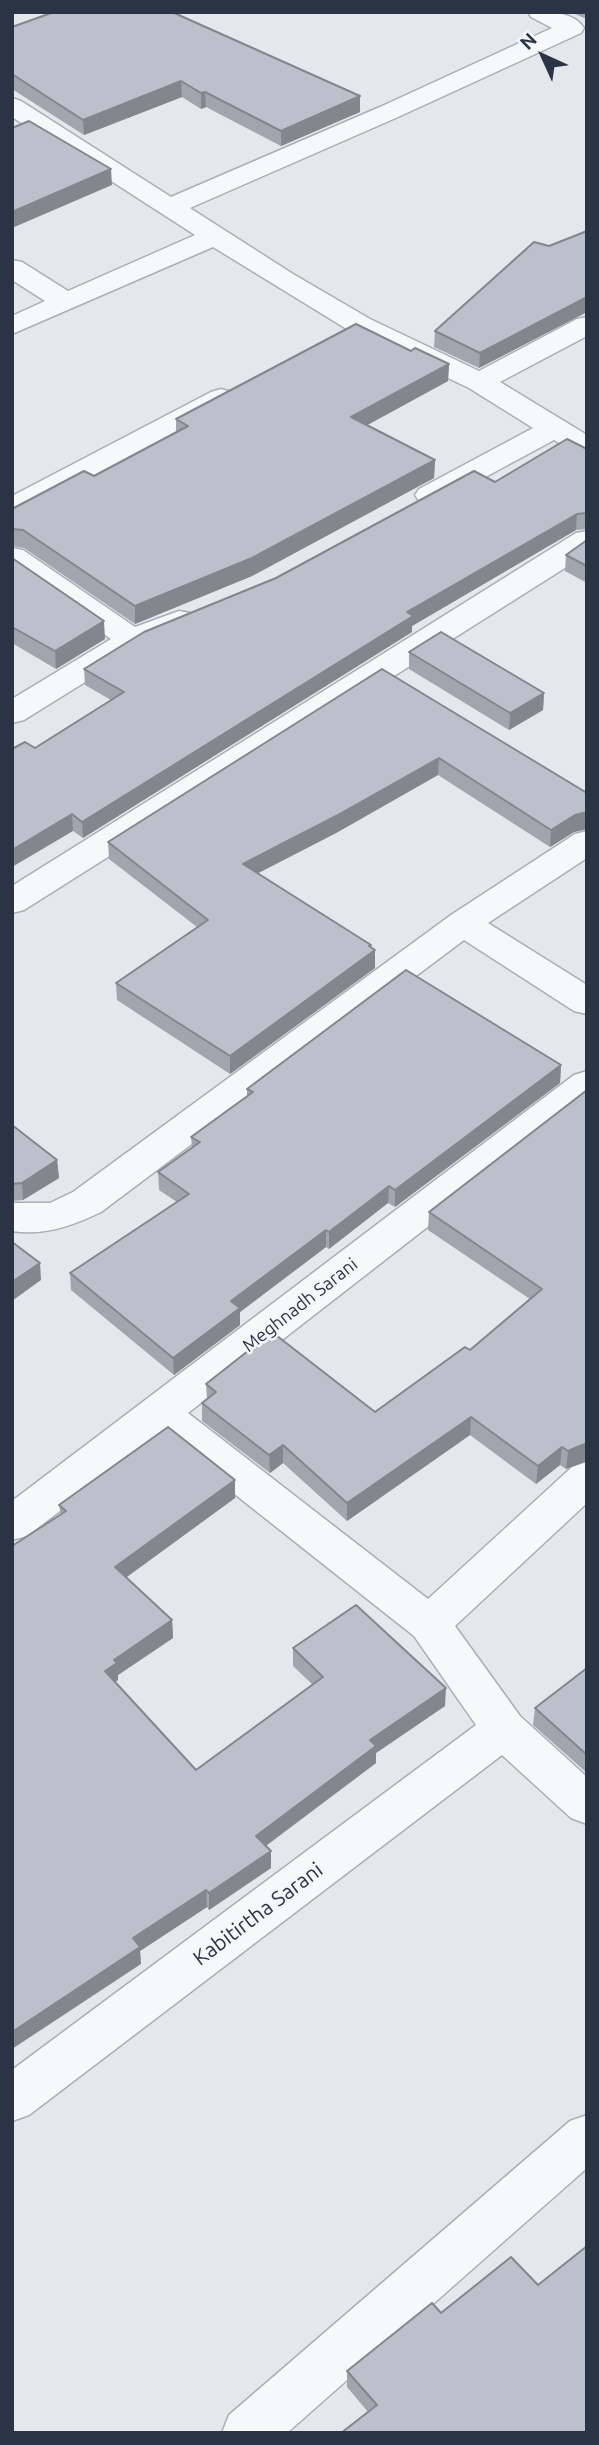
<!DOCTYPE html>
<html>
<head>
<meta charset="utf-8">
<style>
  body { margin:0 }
  #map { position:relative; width:599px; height:2445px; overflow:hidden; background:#e4e7ec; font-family:Ubuntu,sans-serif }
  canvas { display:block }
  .frame { position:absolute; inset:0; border:14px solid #2b3445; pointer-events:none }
  .north { position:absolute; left:508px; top:21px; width:70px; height:70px; -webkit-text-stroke:5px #f4f6f9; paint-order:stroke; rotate:315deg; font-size:19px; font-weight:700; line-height:28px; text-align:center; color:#2b3445 }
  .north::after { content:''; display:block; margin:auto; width:24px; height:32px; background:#2b3445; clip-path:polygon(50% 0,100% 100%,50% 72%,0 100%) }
</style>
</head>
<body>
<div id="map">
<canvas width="599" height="2445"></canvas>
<div class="frame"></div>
<div class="north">N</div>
</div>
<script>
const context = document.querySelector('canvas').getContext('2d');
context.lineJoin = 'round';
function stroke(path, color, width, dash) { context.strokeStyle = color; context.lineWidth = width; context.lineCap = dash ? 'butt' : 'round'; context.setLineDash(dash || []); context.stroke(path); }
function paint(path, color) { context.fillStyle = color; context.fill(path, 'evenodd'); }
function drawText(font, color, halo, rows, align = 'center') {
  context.font = font + ' Ubuntu,sans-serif'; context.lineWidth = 5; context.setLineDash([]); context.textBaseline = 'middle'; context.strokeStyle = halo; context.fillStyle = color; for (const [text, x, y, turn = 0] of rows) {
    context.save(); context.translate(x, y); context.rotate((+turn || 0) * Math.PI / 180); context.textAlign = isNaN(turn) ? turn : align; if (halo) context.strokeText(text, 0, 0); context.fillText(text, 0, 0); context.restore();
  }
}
const minor = new Path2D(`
  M528 12C547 12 572 10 584 28L581 33 398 117 190 208 293 274 370 319 479 371 577 319 587 317V336L500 382 587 435V457L577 454 554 440 441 501 430 504 419 501 415 495 419 489 533 428 469 388 350 331 213 247 12 334V316L45 301 12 280V260L22 262 68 291 195 235 12 117V98L21 101 171 197 380 107 552 28 531 17Z
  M221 389 231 392 236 398 231 404 23 514 12 517V496L211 392Z
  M587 531V554L24 910 12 913V886L576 533Z
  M12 548 23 550 135 627 179 611 190 613 195 620 190 627 143 646 24 720 12 723V699L111 639 12 571Z
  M587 831V858L488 923 587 985V1014L574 1011 464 940 101 1212C72 1226 44 1236 12 1231V1203H50L73 1192 451 915 575 834Z
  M587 1071V1103L188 1413 428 1599 572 1467 587 1462V1503L455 1626 520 1716 587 1777V1824L571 1818 502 1755 29 2115 12 2121V2070L476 1725 414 1636 160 1435 27 1536 12 1540V1501L574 1075Z
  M587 2115V2168L287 2433H222L229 2415 570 2121Z`);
const wall = new Path2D(`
  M571 12H587V17L584 18Z
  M12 27 360 112 281 146 206 107 201 109 182 97 84 135 12 89Z
  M587 231V312L479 368 434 347 435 331 549 246Z
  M411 351 449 364 448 381 367 425 435 460 434 478 252 576 135 624 24 548 12 546V509L94 476 176 432V419Z
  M587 449V529L576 530 412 626V632L83 838 73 831 35 748 111 700 85 685 84 669 276 578 495 482Z
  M587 540V583L565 571 566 555Z
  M12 558 105 639 56 669 12 643Z
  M409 652 544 693 543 710 509 730 409 669Z
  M382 669 587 793V829L574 832 550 847 438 775 336 833 258 873 371 945V948L375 950V968L230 1074 117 1000 116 983 197 927 109 859 108 842Z
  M561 1065 560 1083 395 1207 388 1203 329 1249 326 1247 240 1312V1325L174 1375 71 1290 70 1273 177 1202 159 1190 158 1172 192 1148 191 1137 247 1096V1089Z
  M587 1090V1461L566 1469 560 1465 536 1484 470 1435 347 1521 283 1463 270 1473 202 1421V1403L207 1399 206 1384 375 1412 470 1350 530 1299 428 1230 429 1212Z
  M12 1125 57 1160 59 1178 23 1200 12 1201Z
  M235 1498 126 1577 172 1620 173 1638 118 1675V1680L115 1682 196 1770 313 1685 293 1666V1648L445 1706 376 1753V1763L266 1846 271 1851V1868L209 1910 207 1907 140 1951 141 1964 59 1505Z
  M587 1668V1773L533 1725 535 1708Z
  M538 2285 587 2433 368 2412 347 2387V2371L441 2313Z`);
const shadedWall = new Path2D(`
  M181 81 182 97 84 135 83 120Z
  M205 92 206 107 201 109V93Z
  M360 96V112L281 146V131Z
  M111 169 112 185 12 228V212Z
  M587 297V312L479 368 480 353Z
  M449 364 448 381 351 434V417Z
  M435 460 434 478 252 576 135 624V606Z
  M577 514 576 530 412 626V632L83 838 82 822 407 612Z
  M104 621 105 639 56 669 55 651Z
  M544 693 543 710 509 730 510 713Z
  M439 758 438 775 336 833 243 881V864Z
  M587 812V829L574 832 550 847 551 830 575 815Z
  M72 814 73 831 12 867V850Z
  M371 945V953L375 950V968L230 1074V1056Z
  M561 1065 560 1083 395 1207V1190Z
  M57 1160 59 1178 23 1200 22 1183Z
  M389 1186 388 1203 329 1249V1232Z
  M326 1230V1247L240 1312V1325L174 1375 173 1358 231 1301Z
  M40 1263 41 1280 12 1301V1282Z
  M471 1417 470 1435 347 1521V1503Z
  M587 1443V1461L566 1469 568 1451Z
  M283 1445V1463L270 1473 269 1455Z
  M562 1447 560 1465 536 1484 538 1466Z
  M235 1480V1498L116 1585 115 1567Z
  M172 1620 173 1638 118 1675V1680L106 1689 105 1671 114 1660Z
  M446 1688 445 1706 376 1753V1763L256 1853V1836L370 1740Z
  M271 1851V1868L209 1910V1893Z
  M206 1890 207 1907 140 1951 141 1964 12 2049V2032L133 1938Z`);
const building = new Path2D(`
  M54 12H172L360 96 281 131 205 92 201 93 181 81 83 120 12 74V27Z
  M29 121 111 169 12 212V128Z
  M587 231V297L480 353 435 331 534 242 549 246Z
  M356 324 411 351 415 348 449 364 351 417 435 460 252 558 135 606 23 530 12 529V509L84 471 94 476 188 426 176 419Z
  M567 439 587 449V513L577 514 407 612 413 616 82 822 72 814 12 850V749L25 742 35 748 124 692 84 669 144 632 276 578 474 471 495 482Z
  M587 540V566L566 555Z
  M12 558 104 621 55 651 12 627Z
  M441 632 544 693 510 713 409 652Z
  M382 669 587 793V812L575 815 551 830 439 758 336 816 243 864 371 945 369 946 375 950 230 1056 116 983 208 920 108 842Z
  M406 970 561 1065 395 1190 389 1186 329 1232 326 1230 231 1301 240 1308 173 1358 70 1273 189 1194 158 1172 200 1142 191 1137 253 1092 247 1089Z
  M587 1090V1443L568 1451 562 1447 538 1466 471 1417 347 1503 283 1445 269 1455 202 1403 216 1392 206 1384 272 1332 375 1412 465 1347 470 1350 542 1289 429 1212Z
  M12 1125 57 1160 22 1183 12 1184Z
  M12 1242 40 1263 12 1282Z
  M168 1427 235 1480 115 1567 172 1620 114 1660 117 1663 105 1671 196 1770 323 1677 293 1648 356 1605 446 1688 370 1740 376 1746 256 1836 271 1851 209 1893 206 1890 133 1938 140 1947 12 2032V1546L66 1511 59 1505Z
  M587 1668V1755L535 1708Z
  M587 2246V2433H341L377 2405 347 2371 432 2303 441 2313 511 2257 538 2285Z`);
const streetNames = [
  ["Meghnadh Sarani",300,1305,-38]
];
const nearStreetnames = [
  ["Kabitirtha Sarani",258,1914,-37]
];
stroke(minor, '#a9aeb7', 3);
paint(minor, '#f7f8fa');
paint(wall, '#a1a5ae');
paint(shadedWall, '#83868d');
paint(building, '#bbc0ca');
stroke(building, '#83868d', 2);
drawText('18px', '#2b3445', '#f4f6f9', streetNames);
drawText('21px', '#2b3445', '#f4f6f9', nearStreetnames);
</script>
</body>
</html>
